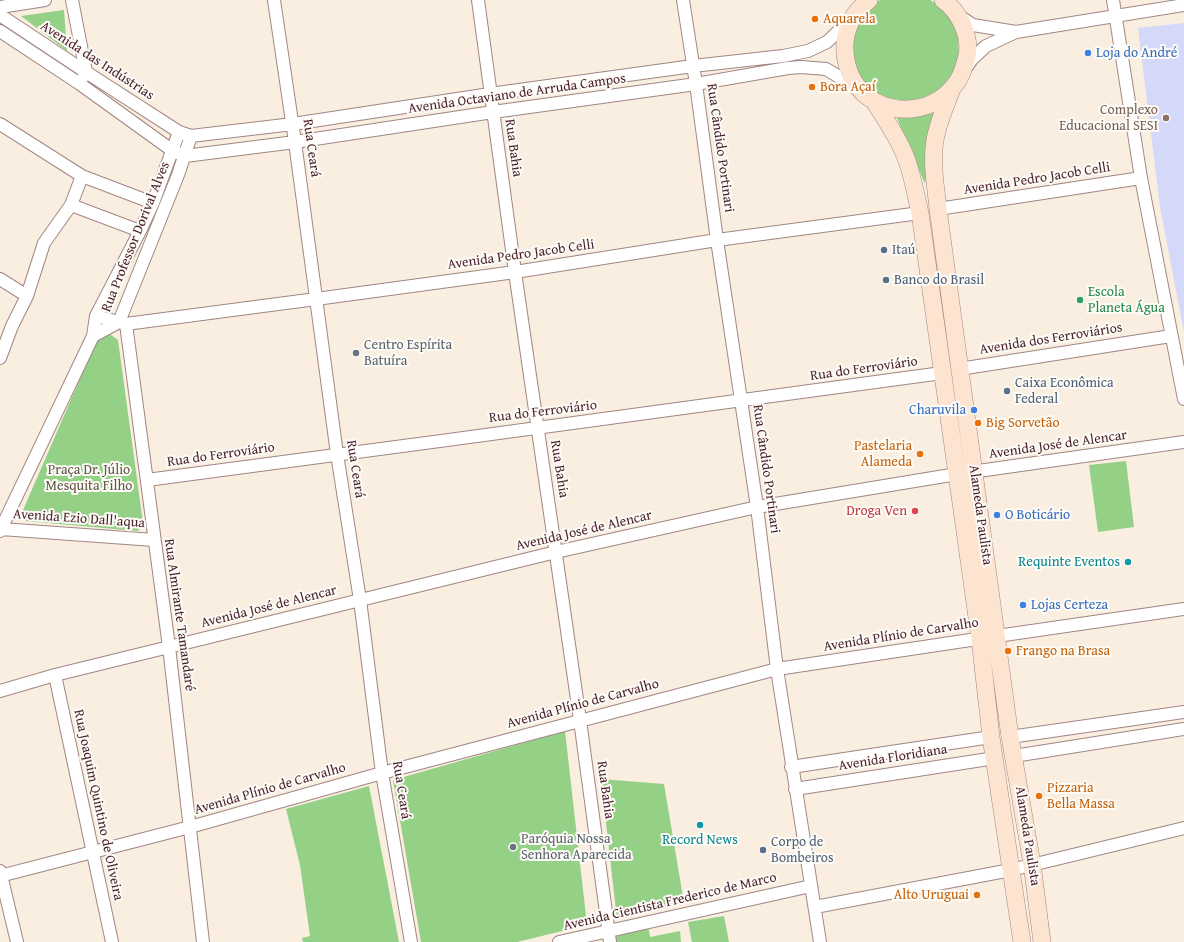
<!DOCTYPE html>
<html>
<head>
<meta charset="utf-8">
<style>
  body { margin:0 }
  canvas { display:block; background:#f9eedf }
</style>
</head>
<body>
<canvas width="1184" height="942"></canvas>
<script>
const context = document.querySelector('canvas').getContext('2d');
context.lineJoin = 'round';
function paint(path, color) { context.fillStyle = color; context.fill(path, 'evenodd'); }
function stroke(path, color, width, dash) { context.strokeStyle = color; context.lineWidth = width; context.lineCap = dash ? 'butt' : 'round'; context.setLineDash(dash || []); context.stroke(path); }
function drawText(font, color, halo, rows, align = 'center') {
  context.font = font + ' "Gentium Book Plus",serif'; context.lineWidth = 4; context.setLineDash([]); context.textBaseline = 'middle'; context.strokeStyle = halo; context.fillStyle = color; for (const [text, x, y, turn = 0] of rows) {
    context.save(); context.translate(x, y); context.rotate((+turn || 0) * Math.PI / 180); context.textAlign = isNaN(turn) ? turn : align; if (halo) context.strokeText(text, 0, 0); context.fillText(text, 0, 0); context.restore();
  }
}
const built = new Path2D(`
  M1184 23V332L1160 207 1138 28Z`);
const green = new Path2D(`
  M880 0H930L939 5 952 19 958 37 959 56 952 74 941 88 924 98 906 101 887 98 870 89 858 75 851 57 857 21 869 6Z
  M64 10 67 51 21 16Z
  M934 113 925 184 897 118Z
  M106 335H111L118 340 143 523 142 528 137 531 26 521 22 517 23 510 96 342 99 338Z
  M1126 461 1134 527 1098 532 1089 465Z
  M565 731 587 925 517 942H421L393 780Z
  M601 779 664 784 684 903 617 919Z
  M369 786 399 942H303L302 938 310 936 300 865 286 809Z
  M724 916 729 942H692L688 922Z
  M648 925 650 937 680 931 681 942H616L615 934Z`);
const minor = new Path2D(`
  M72 0 86 72 84 76
  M274 0 295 142 337 454 360 600 382 773 411 942
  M478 0 515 272 580 720 610 942
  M683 0 696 84 717 240 757 507 777 669 820 942
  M1113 0 1141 178 1184 399
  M0 7 45 0
  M0 15 86 72 179 132 191 136 293 124 490 94 693 66 783 56 808 51 827 42 850 20
  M959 16 973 25 1016 32
  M0 31 80 84 173 151 185 156 295 142 493 112 696 84 788 68 801 67 826 69 856 87
  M966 68 972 59 986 46 1016 32 1184 5
  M0 124 82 176 153 203
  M71 205 140 231
  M938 209 1141 178
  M0 279 27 296
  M96 316 126 324 169 647 203 942
  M126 324 316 299 515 272 717 240 920 213
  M93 336 119 322 178 175 191 136
  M0 358 12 326 27 296 44 243 71 205 82 176
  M959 369 1171 336
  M147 480C412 444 677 411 942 373
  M1 529 154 540
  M0 531 93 336 96 316 140 231 153 203 179 132
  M55 675 112 942
  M0 691 55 675 556 552 757 507 957 474 1184 442
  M1010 737 1184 712
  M1014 756 1184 729
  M791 767 991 737
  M795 789 995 758
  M0 871 17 942
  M0 876 190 827 382 773 777 669 997 636 1184 609
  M815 907 1011 870 1184 828
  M559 942 811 886`);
const secondary = new Path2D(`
  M869 0C862 6 855 12 851 21 838 48 846 85 874 101 902 117 939 109 957 82 963 74 964 65 967 56 971 36 959 11 943 0
  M952 89C945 106 938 123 935 140 931 163 936 187 938 209L1010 737 1032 864 1042 942
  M873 100C884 117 895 133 903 151 912 170 915 192 920 213L957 474 980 639 991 737 1022 942`);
const markers = [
  [815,19,4,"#e8710a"],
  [1088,53,4,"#3f7fe0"],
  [812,87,4,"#e8710a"],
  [1166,118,4,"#8d6e63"],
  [884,250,4,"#5c6f8a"],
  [886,280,4,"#5c6f8a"],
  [1080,300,4,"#2e9e5b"],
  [356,353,4,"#6b7280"],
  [1007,391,4,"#5c6f8a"],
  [974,410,4,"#3f7fe0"],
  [978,423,4,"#e8710a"],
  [920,454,4,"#e8710a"],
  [915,511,4,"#e0444e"],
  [997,515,4,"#3f7fe0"],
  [1128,562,4,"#0f9aa8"],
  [1023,605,4,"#3f7fe0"],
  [1008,651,4,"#e8710a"],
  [1039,796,4,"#e8710a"],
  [700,825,4,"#0f9aa8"],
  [513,847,4,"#6b7280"],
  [763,850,4,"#5c6f8a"],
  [977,895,4,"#e8710a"]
];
const foodNames = [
  ["Aquarela",823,19],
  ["Bora Açaí",820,87],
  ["Big Sorvetão",986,423],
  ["Pastelaria",912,446,"right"],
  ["Alameda",912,462,"right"],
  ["Frango na Brasa",1016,651],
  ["Pizzaria",1047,788],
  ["Bella Massa",1047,804],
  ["Alto Uruguai",969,895,"right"]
];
const shopNames = [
  ["Loja do André",1096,53],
  ["Charuvila",966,410,"right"],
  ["O Boticário",1005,515],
  ["Lojas Certeza",1031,605]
];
const streetNames = [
  ["Avenida das Indústrias",97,61,33],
  ["Avenida Octaviano de Arruda Campos",517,94,-8],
  ["Rua Ceará",311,148,82],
  ["Rua Bahia",513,148,82],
  ["Rua Cândido Portinari",720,148,82],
  ["Avenida Pedro Jacob Celli",1037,179,-9],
  ["Rua Professor Dorival Alves",136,237,-68],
  ["Avenida Pedro Jacob Celli",521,255,-8],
  ["Avenida dos Ferroviários",1051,339,-9],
  ["Rua do Ferroviário",864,369,-8],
  ["Rua do Ferroviário",543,412,-7],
  ["Avenida José de Alencar",1058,445,-8],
  ["Rua do Ferroviário",221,455,-8],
  ["Rua Ceará",355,469,81],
  ["Rua Bahia",559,469,81],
  ["Rua Cândido Portinari",766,469,82],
  ["Alameda Paulista",980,515,82],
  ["Avenida Ezio Dall'aqua",79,519,4],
  ["Avenida José de Alencar",584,531,-13],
  ["Avenida José de Alencar",269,607,-14],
  ["Rua Almirante Tamandaré",179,615,82],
  ["Avenida Plínio de Carvalho",901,635,-9],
  ["Avenida Plínio de Carvalho",583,704,-15],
  ["Avenida Floridiana",893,758,-9],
  ["Avenida Plínio de Carvalho",270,789,-16],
  ["Rua Ceará",401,790,81],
  ["Rua Bahia",605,790,82],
  ["Rua Joaquim Quintino de Oliveira",98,805,78],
  ["Alameda Paulista",1027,836,81],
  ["Avenida Cientista Frederico de Marco",670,902,-13]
];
const educationNames = [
  ["Complexo",1158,110],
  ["Educacional SESI",1158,126]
];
const serviceNames = [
  ["Itaú",892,250],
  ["Banco do Brasil",894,280],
  ["Caixa Econômica",1015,383],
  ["Federal",1015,399],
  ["Corpo de",771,842],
  ["Bombeiros",771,858]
];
const leisureNames = [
  ["Escola",1088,292],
  ["Planeta Água",1088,308]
];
const worshipNames = [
  ["Centro Espírita",364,345],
  ["Batuíra",364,361],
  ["Paróquia Nossa",521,839],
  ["Senhora Aparecida",521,855]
];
const parkNames = [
  ["Praça Dr. Júlio",89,470],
  ["Mesquita Filho",89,486]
];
const healthNames = [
  ["Droga Ven",907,511]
];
const cultureNames = [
  ["Requinte Eventos",1120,562],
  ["Record News",700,840,"center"]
];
paint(built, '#d4d8f9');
paint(green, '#94d186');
stroke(minor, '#a28685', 14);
stroke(secondary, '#a28685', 18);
stroke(minor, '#fff', 12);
stroke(secondary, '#fde4d1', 17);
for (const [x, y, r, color] of markers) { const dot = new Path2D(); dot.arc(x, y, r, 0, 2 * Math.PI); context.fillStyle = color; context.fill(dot); stroke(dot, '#fdfcf7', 1.5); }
drawText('14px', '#c56008', '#fdfcf7', foodNames, 'left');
drawText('14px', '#366cbe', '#fdfcf7', shopNames, 'left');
drawText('14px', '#4a1f2b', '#fdfcf7', streetNames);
drawText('14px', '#785e54', '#fdfcf7', educationNames, 'right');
drawText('14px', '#4e5e75', '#fdfcf7', serviceNames, 'left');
drawText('14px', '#27864d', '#fdfcf7', leisureNames, 'left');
drawText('14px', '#5b616d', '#fdfcf7', worshipNames, 'left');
drawText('14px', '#605446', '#fdfcf7', parkNames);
drawText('14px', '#be3a42', '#fdfcf7', healthNames, 'right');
drawText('14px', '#0d838f', '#fdfcf7', cultureNames, 'right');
</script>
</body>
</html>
